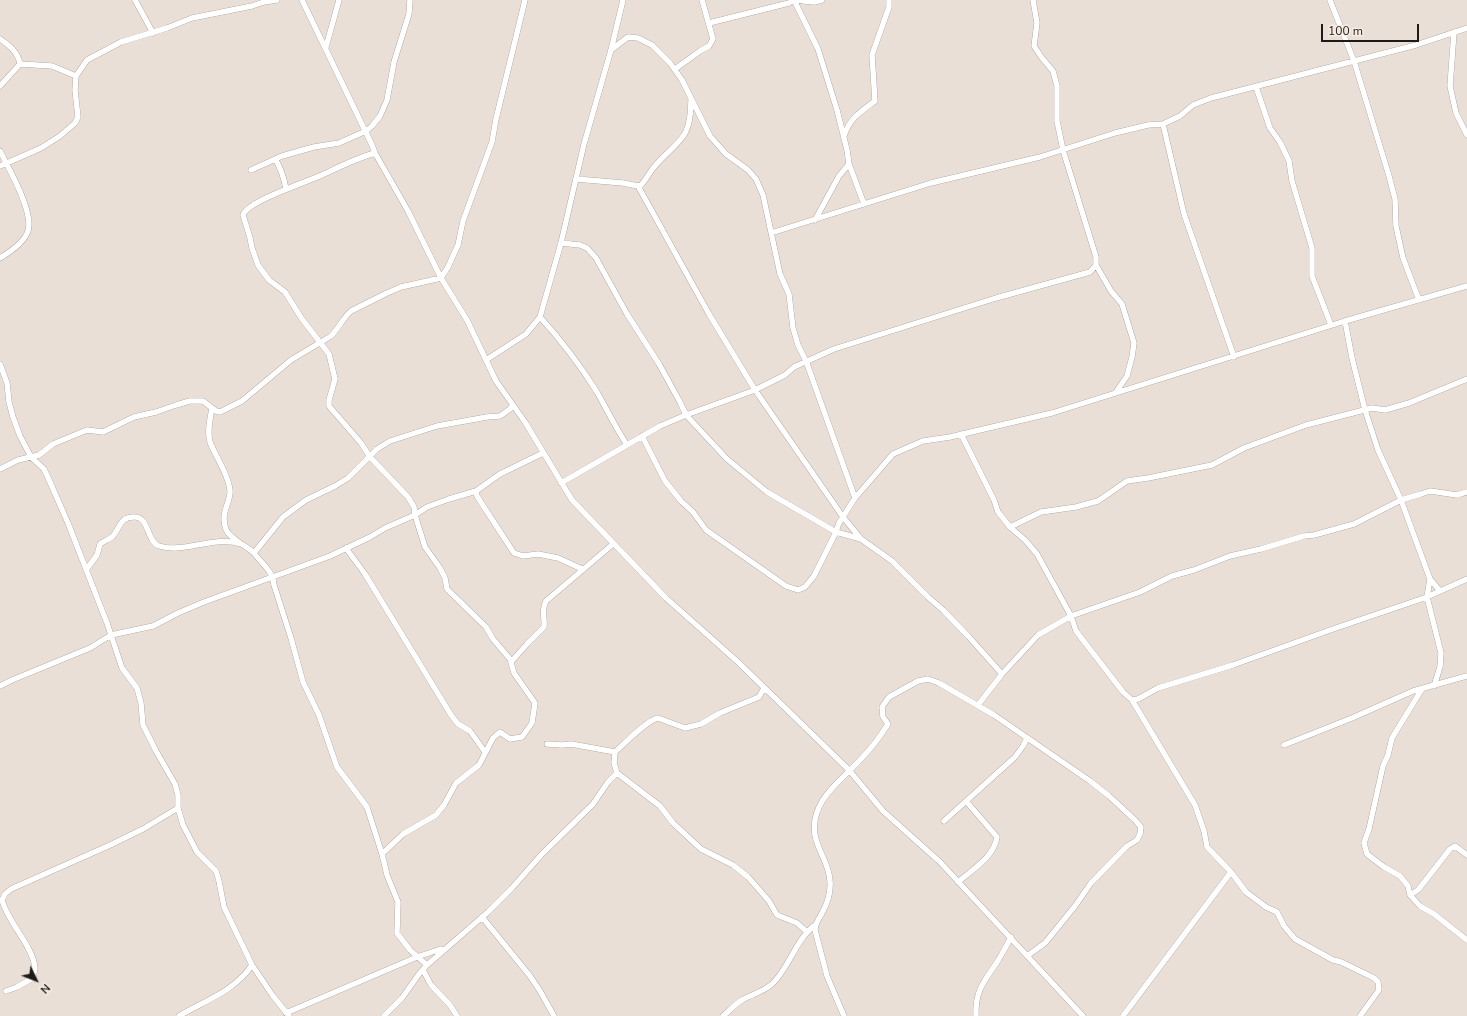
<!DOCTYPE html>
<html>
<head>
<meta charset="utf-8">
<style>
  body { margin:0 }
  #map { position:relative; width:1467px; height:1016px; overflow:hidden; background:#eadfd7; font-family:"Nunito Sans",sans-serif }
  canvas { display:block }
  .north { position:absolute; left:16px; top:960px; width:40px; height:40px; -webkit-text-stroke:3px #f7ece4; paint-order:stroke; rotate:133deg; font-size:11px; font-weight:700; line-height:16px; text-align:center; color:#1e1a17 }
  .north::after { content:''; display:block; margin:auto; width:14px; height:18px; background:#1e1a17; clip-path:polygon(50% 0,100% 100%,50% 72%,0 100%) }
  .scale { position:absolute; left:1321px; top:24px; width:98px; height:18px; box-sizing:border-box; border:2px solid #1e1a17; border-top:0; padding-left:5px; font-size:12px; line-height:14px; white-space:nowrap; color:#1e1a17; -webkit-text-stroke:3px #f7ece4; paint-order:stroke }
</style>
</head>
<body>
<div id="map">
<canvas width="1467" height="1016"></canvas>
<div class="north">N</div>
<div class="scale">100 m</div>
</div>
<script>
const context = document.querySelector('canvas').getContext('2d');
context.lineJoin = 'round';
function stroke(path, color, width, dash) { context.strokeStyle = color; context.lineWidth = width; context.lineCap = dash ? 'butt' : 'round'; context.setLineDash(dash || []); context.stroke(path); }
const street = new Path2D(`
  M135 0 153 33
  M302 0 372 145 375 153 408 211 441 278 467 320 496 381 525 422 572 500 666 598 738 662 849 770 883 811 940 862 1083 1016
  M1330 0 1354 61 1389 176 1395 199 1396 226 1403 258 1419 300
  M709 23 789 3 794 0
  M1454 32 1450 86 1456 113 1467 135
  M0 39C9 45 18 52 20 64L52 66 76 76
  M326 47 339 0
  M611 50 628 37 638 38 652 45 670 63 682 80 710 136 726 154 748 170 756 179 763 195 780 274 789 294 793 328 798 345 806 361 855 498
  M675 69 700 51 709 46 713 39 702 0
  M0 86 20 64
  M1256 87 1270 128 1280 142 1289 161 1292 181 1312 248V276L1331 325
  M1163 124 1184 214 1234 357
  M844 136C850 118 860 112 875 101L872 55 889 7V0
  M0 151C9 169 34 212 28 231 24 243 10 252 0 258
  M375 153C357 158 341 166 324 174 310 181 247 201 243 215L250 238 252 248 258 265 269 280 285 292 302 319 329 354 335 379 329 400V406L361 443 370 457 408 497 414 507 415 515 425 547 440 568 445 578 447 589 486 627 493 639 510 659 514 673 535 703 532 723 522 737 510 739 500 732 493 738 479 765 456 783 444 805 436 815 403 834 382 854 387 875 398 902 397 933 410 950 427 965
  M275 159C281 168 284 178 286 189
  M849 164 864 204
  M0 166 41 148 60 136 75 123 78 117 75 90 76 76 87 60 121 42 167 28 192 18 252 6 264 2 277 0
  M251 170 282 156 314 147 339 143 366 131 372 126 380 116 387 100 394 62 409 14 410 0
  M576 179 623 183 638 186 641 185C646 180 649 173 654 167 678 139 691 142 691 99
  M638 186 709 314 755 390 843 517 861 539
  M815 220 839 176 849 164 847 150 837 110 818 49 794 0 814 2 822 0
  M771 233 931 183 1040 157 1115 133 1148 125 1163 124 1180 116 1193 105 1211 98 1416 45 1467 28
  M561 243 580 245 587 248 596 258 627 314 659 364 680 402 686 415 727 459 767 492 836 532 861 539 892 561 928 597 943 610 969 637 1002 674
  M1096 265 1111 291 1122 304 1134 343 1132 357 1127 376 1116 392
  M540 317C561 340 580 365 597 392 607 410 616 428 627 445
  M1345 321 1352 358 1365 410 1378 450 1401 500 1430 579 1427 597 1441 653 1440 667 1434 686
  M486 360 526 334 540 317 561 243 584 144 611 50 623 0
  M0 364 7 383 9 402 13 417 20 436 31 457 44 469 50 482 68 523 107 623 122 668 137 688 141 703 143 725 156 751 175 784 178 795V808L183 825 197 852 216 871 219 881 224 907 252 965 273 996 289 1016
  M212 408C210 419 207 432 210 442 216 458 228 473 230 490 231 502 221 510 225 526 226 534 235 539 241 544
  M961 434 994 500 998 512 1010 527 1026 541 1037 554 1071 616 1076 631 1123 692 1132 700 1138 699 1158 688 1233 665 1333 629 1427 597 1467 579
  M642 436 665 481 681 501 693 512 706 530 786 586 798 590 805 587 814 576 836 532 839 523 855 498 893 454 923 441 950 437 1052 413 1345 321 1467 286
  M0 469 18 460 39 455 53 444 87 430 103 432 134 417 156 412 176 405 190 401H203L216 411 220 412 242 401 291 360 331 336C339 328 343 318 351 311L387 293 401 287 441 278 448 267 458 245 463 221 492 142 496 119 525 0
  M561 483 660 426 686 415 755 390 785 375 794 367 834 349 996 298 1090 272 1096 265V257L1063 150 1057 121V86L1053 71 1042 58 1034 46 1037 23 1033 0
  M476 491 477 496 482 504 514 553 523 556 538 554 558 558 582 569
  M1010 527 1041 512 1076 507 1098 501 1127 481 1148 478 1212 465 1244 448 1306 425 1372 408 1385 410 1409 403 1467 379
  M346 548 365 574 451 715 458 724 470 731 485 752
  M86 570 97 555 100 544C104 541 110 539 113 536 120 528 120 516 135 517 149 517 147 542 159 546 184 554 213 535 241 544 246 546 250 550 254 553
  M1430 579 1440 591
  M511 662 527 644 544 627C545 617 541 610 546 601L613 544
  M0 686 12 680 90 648 111 635 153 626 178 613 204 602 330 556 370 537 385 528 415 515 427 507 449 499 476 491 500 474 543 453
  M1422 689 1392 738 1388 755 1383 766 1369 829 1364 843 1367 854 1384 867 1400 876 1408 886 1410 895 1420 906 1434 914 1467 940
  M1132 700 1195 805 1204 831 1207 847 1231 872 1246 892 1266 907 1277 912 1284 926 1295 939 1333 960 1341 962 1374 978 1378 982 1379 990 1360 1016
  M978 705 1002 674 1038 635 1071 616 1140 592 1172 576 1194 570 1230 556 1261 549 1304 536 1314 535 1354 524 1401 500 1421 494 1430 491 1457 495 1467 492
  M547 744 562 745 571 744 615 752
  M1284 745 1352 718 1413 691 1467 676
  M617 773 660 806 673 823 701 849 733 865 748 877 769 901 777 915 797 923 807 932
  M944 821 1015 757 1023 746 1027 738
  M382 854 367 807 337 767 319 715 303 682 291 638 274 585C273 571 262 564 254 553L283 517 306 500 335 486 348 478 377 449 390 441 437 426 487 417 500 416 510 409 513 405
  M958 882C973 869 994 857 997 837L966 801
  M1410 895 1418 890 1450 849 1455 846 1467 855
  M482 917 530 976 540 991 554 1016
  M423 970 431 985 450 1005 457 1016
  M6 991 17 987 33 978C33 975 35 971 35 968 33 946 8 923 2 900L5 894 11 889 108 846 143 829 178 808
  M286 1013 417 957 441 949
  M179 1016C204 1001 235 991 252 965
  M384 1016 402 998 419 974 427 965 488 912 512 888 542 854 593 804 608 782 617 773 614 763 615 752C624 744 647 720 658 718L685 728 701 724 720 713 759 697 764 688
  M723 1016C729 1011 735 1004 742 1000 752 994 763 992 772 984 790 967 795 940 815 925
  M844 1016 827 976 815 930C815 923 819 919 822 913 827 904 831 892 830 881 829 863 818 852 815 835 810 802 838 783 858 762 869 751 880 737 888 724L883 717 882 707 889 697 918 681 928 679 939 683 994 715 1090 781 1109 796 1135 820 1141 827 1140 834 1137 840 1127 846 1091 883 1075 906 1045 943 1027 956
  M976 1016C975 989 985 981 999 959 1003 952 1007 945 1011 937
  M1123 1016 1231 872`);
stroke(street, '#958b84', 6);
stroke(street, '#fff', 5.5);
</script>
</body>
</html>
